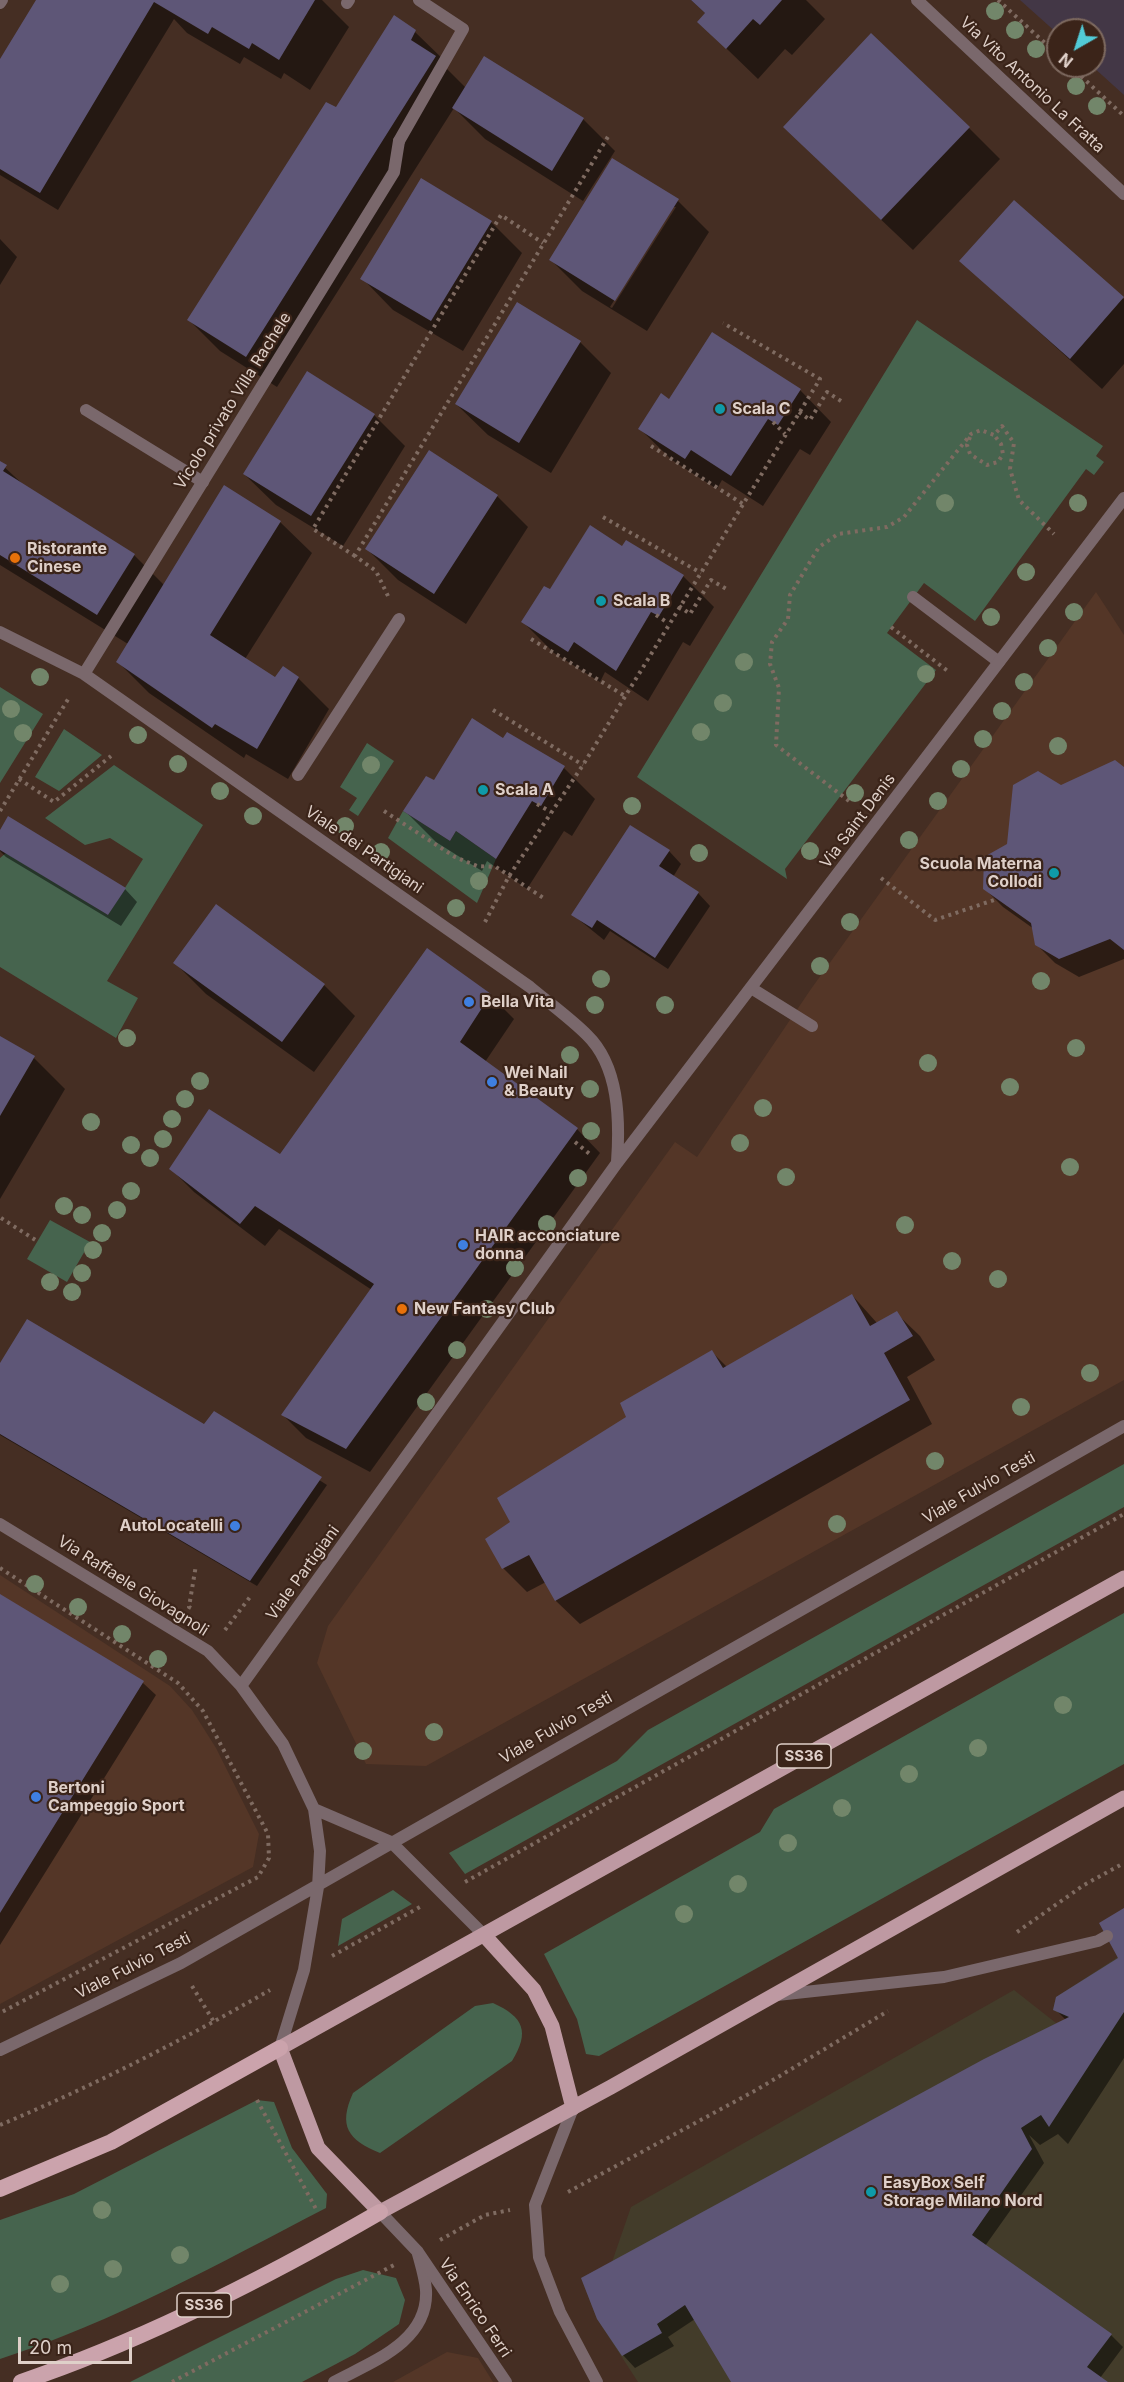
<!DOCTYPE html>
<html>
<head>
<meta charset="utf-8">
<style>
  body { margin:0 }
  #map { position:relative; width:1124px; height:2382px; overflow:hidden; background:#452e23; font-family:Inter,sans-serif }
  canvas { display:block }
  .north { position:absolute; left:1046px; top:18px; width:60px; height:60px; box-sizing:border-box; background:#3b2419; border:2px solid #7d695f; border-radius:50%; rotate:219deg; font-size:16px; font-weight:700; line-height:24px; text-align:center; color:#dfd0c9 }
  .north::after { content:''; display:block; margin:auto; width:21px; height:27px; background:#52cbd7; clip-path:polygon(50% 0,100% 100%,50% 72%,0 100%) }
  .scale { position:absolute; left:18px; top:2337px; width:114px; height:27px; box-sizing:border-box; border:3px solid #dfd0c9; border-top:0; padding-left:8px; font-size:18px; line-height:21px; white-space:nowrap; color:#dfd0c9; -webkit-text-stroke:4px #3b2419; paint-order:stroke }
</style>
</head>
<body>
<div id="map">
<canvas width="1124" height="2382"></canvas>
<div class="north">N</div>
<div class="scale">20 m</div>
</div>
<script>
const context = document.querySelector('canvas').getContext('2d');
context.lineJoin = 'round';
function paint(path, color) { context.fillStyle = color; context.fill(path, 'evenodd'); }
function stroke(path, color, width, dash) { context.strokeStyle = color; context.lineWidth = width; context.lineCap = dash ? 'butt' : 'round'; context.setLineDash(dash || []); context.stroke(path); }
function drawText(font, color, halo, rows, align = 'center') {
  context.font = font + ' Inter,sans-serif'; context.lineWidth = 4.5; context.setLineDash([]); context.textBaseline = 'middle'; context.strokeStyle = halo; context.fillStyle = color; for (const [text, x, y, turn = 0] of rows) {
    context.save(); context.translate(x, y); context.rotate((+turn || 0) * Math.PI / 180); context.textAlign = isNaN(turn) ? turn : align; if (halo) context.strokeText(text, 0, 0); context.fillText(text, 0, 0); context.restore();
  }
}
const built = new Path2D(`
  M1096 592 1124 635V1380L426 1766 366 1764 317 1663 328 1626 675 1142 697 1157 811 989Z
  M0 1575 170 1686 192 1710 216 1748 259 1834 253 1867 0 2004Z
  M447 2352 478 2358 493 2382H393Z`);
const industrial = new Path2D(`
  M1124 1953V2382H638L597 2319 581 2278 612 2262 631 2207 1014 1990 1056 2023 1068 2018 1053 2010 1056 1997Z`);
const education = new Path2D(`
  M1020 0H1124V95L1092 66 1094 30H1058V34Z`);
const green = new Path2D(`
  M917 320 1103 446 1096 456 1104 462 1094 475 1086 469 975 621 924 583 887 633 936 670 785 869 787 879 637 777Z
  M0 687 43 714 0 783Z
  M64 729 102 755 59 791 35 777Z
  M367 743 394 761 358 816 349 810 357 798 340 787Z
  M114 765 203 825 107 981 138 998 116 1038 0 967V858L6 853 108 915 143 859 110 838 85 845 45 818Z
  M403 811 450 841 456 831 496 859 477 903 388 838Z
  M50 1220 90 1242 67 1282 27 1259Z
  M1124 1464V1507L465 1874 449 1853 617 1761 648 1730Z
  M1124 1613V1764L599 2056 586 2054 577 2019 544 1954 760 1832 774 1809Z
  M393 1890 412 1904 338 1946 342 1919Z
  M493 2003C524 2017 530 2032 512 2061L380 2153C348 2140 338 2126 353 2093L475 2006Z
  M257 2100 274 2102 292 2148 327 2194 326 2208C220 2263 114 2322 0 2359V2220L74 2194Z
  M363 2270 396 2278 405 2300 399 2324 355 2354 302 2382H130L336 2279Z`);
const shadow = new Path2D(`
  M38 0H322L349 27 310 90 284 73 281 79 244 57 240 64 187 33 174 19 58 210 0 175V62Z
  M691 0H806L825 19 792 55 785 49 758 79 699 22 706 14Z
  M395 18 415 32 447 63 444 66 466 88 485 58 583 119 615 151 583 201 485 139 454 108 277 387 220 351 189 320 336 109Z
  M969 128 1000 159 913 250 816 158Z
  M678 201 709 232 647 331 582 291 551 260ZM672 207H676L612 308 610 307Z
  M1014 202 1124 299V364L1102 389 961 261Z
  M491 222 522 253 463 351 393 310 362 278Z
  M0 239 17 257 0 285Z
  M712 334 800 390 831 422 810 455 800 449 763 506 722 480 717 489 672 460 640 429 669 401Z
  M580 342 611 373 551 473 488 435 456 404Z
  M307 373 374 415 405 446 343 546 276 505 244 474Z
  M0 463 28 489 134 555 164 585 280 522 312 553 245 659 276 679 298 678 329 709 288 779 246 754 244 758 149 693 118 662 128 644 0 565Z
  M497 496 528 527 466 624 398 580 367 549Z
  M622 548 683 576 714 607 690 646 683 642 648 701 605 672 600 682 554 653 523 622 550 591Z
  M504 740 564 768 595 799 572 836 564 831 527 889 487 861 482 871 436 842 405 811 434 782Z
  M1124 769V959L1079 977 1055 963 1036 944 1034 929 1003 907 984 888 1008 845 1061 787Z
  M0 833 125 889 137 902 121 926 6 857 0 851Z
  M669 851 681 864 673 877 698 893 710 906 668 969 610 931 604 940 573 915Z
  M428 950 490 995 514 1019 485 1062 577 1129 600 1153 370 1472 306 1438 283 1415 372 1290 279 1229 265 1246 194 1192 171 1169 280 1156Z
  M175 963 324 985 355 1016 314 1072 206 994Z
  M0 1038 34 1058 65 1089 0 1199Z
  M852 1295 877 1323 896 1313 920 1336 935 1360 907 1377 932 1424 580 1624 556 1601 546 1582 527 1592 504 1569 487 1539 512 1522 628 1417 711 1351 727 1367Z
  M0 1366 205 1426 214 1413 327 1485 257 1586 0 1435Z
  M0 1596 143 1683 156 1695 0 1945Z
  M1124 1910V2058L1068 2144 1058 2134 1040 2145 1029 2135 1044 2163 985 2246 1111 2335 1123 2347 1100 2378 1106 2382H733L695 2319 668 2337 674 2346 635 2368 623 2355 599 2319 1066 2020 1055 2009 1120 1958Z`);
const building = new Path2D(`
  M36 0H315L279 60 252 43 249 49 212 27 208 34 154 2 40 193 0 169V59Z
  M691 0H782L760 25 753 19 726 49 697 22 705 13Z
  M394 15 416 30 411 40 436 56 246 357 187 320 326 102 336 107Z
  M871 33 970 127 881 220 783 127Z
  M484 56 584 118 552 171 452 108Z
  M612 158 679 199 615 301 549 260Z
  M421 178 492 221 431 321 360 279Z
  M1014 200 1124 297 1070 359 959 261Z
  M517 302 581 341 519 443 455 404Z
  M712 332 801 389 778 425 768 419 731 476 691 450 685 459 638 429 661 393 669 399Z
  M307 371 375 414 311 516 243 474Z
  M429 450 498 495 434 594 365 549Z
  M0 461 7 465 3 471 135 554 97 615 0 555Z
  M224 485 281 521 210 635 275 677 283 666 299 677 257 749 215 724 212 728 116 662Z
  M590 525 622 546 626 540 684 575 659 616 651 612 616 671 574 642 568 652 521 622 544 586 550 589Z
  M472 718 503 738 507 732 565 766 541 806 532 801 496 859 456 831 450 841 403 811 426 776 434 780Z
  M1115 760 1124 767V950L1110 939 1059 959 1035 945 1031 923 983 889 984 857 1007 844 1013 785 1038 771 1061 785Z
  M8 816 126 888 108 915 0 850V830Z
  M630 825 670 850 659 866 699 892 655 958 597 920 592 928 571 915Z
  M216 904 325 984 282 1042 173 963Z
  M427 948 491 994 460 1042 578 1128 346 1449 281 1415 374 1284 255 1206 240 1224 169 1169 209 1109 280 1154Z
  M0 1036 35 1056 0 1116Z
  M852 1294 870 1326 897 1311 913 1336 884 1353 910 1400 555 1601 529 1555 502 1569 485 1539 510 1522 497 1498 626 1417 620 1403 712 1350 723 1368Z
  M27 1319 204 1424 214 1411 322 1477 250 1581 0 1434V1363Z
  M0 1594 144 1681 0 1913Z
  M1124 1908V2012L1049 2127 1041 2115 1021 2128 1032 2149 972 2235 1112 2334 1087 2367 1108 2382H731L685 2305 657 2324 662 2333 622 2356 597 2319 581 2278 984 2059 1069 2017 1053 2010 1056 1997 1118 1958 1099 1923Z`);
const path = new Path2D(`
  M998 0 1058 55
  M1070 66 1124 116
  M799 412 810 420 827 392 841 401
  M773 422 785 434
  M970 437 967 445 970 454 987 465 998 462 1003 454 1001 444 994 435
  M651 446 743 504
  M603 517 701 573
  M355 556 313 529 501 215 543 243
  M388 596 376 571 355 556 609 135
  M679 606 690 614 711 580 728 590
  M656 615 668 623
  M891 627 949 672
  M531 639 625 696
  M493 710 583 765
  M19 779 54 802 111 756
  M849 801 776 745 779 688 770 664 772 642 788 619 790 595 819 547 838 534 887 527 904 517 971 434 981 430 994 435 1002 426 1014 443 1010 469 1019 500 1054 534
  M537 804 551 812
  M0 811 70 696
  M384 811 455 857 477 866 496 867 545 899
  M881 878 935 920 997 899
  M485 922 509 876 583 765 820 379 723 323
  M575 1142 591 1155
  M1 1218 37 1241
  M0 1568 178 1683 203 1711 268 1834 269 1858 258 1877 0 2013
  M191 1608 189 1607 196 1565
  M225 1630 250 1597
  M465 1882 1124 1514
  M1017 1932 1084 1885 1124 1863
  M332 1956 420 1907
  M192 1986 214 2022
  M257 2100 316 2209
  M0 2125C93 2086 183 2040 270 1990
  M568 2192 758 2089 888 2011
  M440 2240 485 2215 510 2210
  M172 2382 394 2265`);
const service = new Path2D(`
  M347 3 349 0
  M399 141 463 29 419 0
  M86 410 203 482
  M913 597 999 662
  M751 988 812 1026
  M777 1995 944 1977 1098 1941 1107 1936`);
const minor = new Path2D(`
  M917 0 1124 194
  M0 3 2 0
  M0 632 84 674 530 987C549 1003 570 1018 587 1035 619 1066 620 1120 617 1162
  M84 674 394 172 399 141
  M298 775 399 619
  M0 1524 208 1651 241 1686 283 1744 314 1809 320 1851 318 1887 304 1970 280 2048
  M241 1686 617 1163 1124 498
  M314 1809 391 1842 484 1935
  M0 2050 181 1963 1124 1426
  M334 2382C371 2362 429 2342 426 2290 425 2278 421 2265 418 2254`);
const tertiary = new Path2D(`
  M573 2108 535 2205 539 2257 560 2312 597 2382
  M380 2212 418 2252 506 2382`);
const primary = new Path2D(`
  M1124 1578 280 2048 318 2148 380 2212 611 2087 1124 1798
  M484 1935 534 1990 552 2026 573 2108`);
const trunk = new Path2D(`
  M0 2189 111 2142 280 2048
  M21 2382C145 2340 266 2278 380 2212`);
const trees = [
  [995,11],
  [1015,30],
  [1036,49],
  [1076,86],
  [1097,106],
  [945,503],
  [1078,503],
  [1026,572],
  [1074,612],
  [991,617],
  [1048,648],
  [744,662],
  [926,674],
  [40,677],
  [1024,682],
  [723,703],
  [11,709],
  [1002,711],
  [701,732],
  [23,733],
  [138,735],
  [983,739],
  [1058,746],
  [178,764],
  [371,765],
  [961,769],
  [220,791],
  [855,793],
  [938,801],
  [632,806],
  [253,816],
  [345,826],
  [909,840],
  [810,851],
  [381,852],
  [699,853],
  [479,881],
  [456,908],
  [850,922],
  [820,966],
  [601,979],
  [1041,981],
  [595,1005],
  [665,1005],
  [127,1038],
  [1076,1048],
  [570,1055],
  [928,1063],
  [200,1081],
  [1010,1087],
  [590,1089],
  [185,1099],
  [763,1108],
  [172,1119],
  [91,1122],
  [591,1131],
  [163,1139],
  [740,1143],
  [131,1145],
  [150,1158],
  [1070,1167],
  [786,1177],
  [578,1178],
  [131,1191],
  [64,1206],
  [117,1210],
  [82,1215],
  [547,1224],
  [905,1225],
  [102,1233],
  [93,1250],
  [952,1261],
  [515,1268],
  [82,1273],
  [998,1279],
  [50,1282],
  [72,1292],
  [487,1309],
  [457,1350],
  [1090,1373],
  [426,1402],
  [1021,1407],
  [935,1461],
  [837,1524],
  [35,1584],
  [78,1607],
  [122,1634],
  [158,1659],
  [1063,1705],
  [434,1732],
  [978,1748],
  [363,1751],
  [909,1774],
  [842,1808],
  [788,1843],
  [738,1884],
  [684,1914],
  [102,2210],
  [180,2255],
  [113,2269],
  [60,2284]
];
const markers = [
  [720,409,6,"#0f9aa8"],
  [15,558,6,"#e8710a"],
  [601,601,6,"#0f9aa8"],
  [483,790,6,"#0f9aa8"],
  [1054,873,6,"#0f9aa8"],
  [469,1002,6,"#3f7fe0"],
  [492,1082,6,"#3f7fe0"],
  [463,1245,6,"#3f7fe0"],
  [402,1309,6,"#e8710a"],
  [235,1526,6,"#3f7fe0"],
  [36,1797,6,"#3f7fe0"],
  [871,2192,6,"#0f9aa8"]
];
const shields = [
  [804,1756,54],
  [204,2305,54]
];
const shieldNames = [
  ["SS36",804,1756],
  ["SS36",204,2305]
];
const streetNames = [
  ["Via Vito Antonio La Fratta",1032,85,43],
  ["Vicolo privato Villa Rachele",233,401,-58],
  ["Via Saint Denis",858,821,-53],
  ["Viale dei Partigiani",364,850,35],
  ["Viale Fulvio Testi",979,1488,-30],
  ["Viale Partigiani",303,1573,-54],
  ["Via Raffaele Giovagnoli",133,1586,32],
  ["Viale Fulvio Testi",556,1728,-30],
  ["Viale Fulvio Testi",133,1966,-27],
  ["Via Enrico Ferri",475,2308,56]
];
const poiNames = [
  ["Scala C",732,409],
  ["Ristorante",27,549],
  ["Cinese",27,567],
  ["Scala B",613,601],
  ["Scala A",495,790],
  ["Scuola Materna",1042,864,"right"],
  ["Collodi",1042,882,"right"],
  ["Bella Vita",481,1002],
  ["Wei Nail",504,1073],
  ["& Beauty",504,1091],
  ["HAIR acconciature",475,1236],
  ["donna",475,1254],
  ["New Fantasy Club",414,1309],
  ["AutoLocatelli",223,1526,"right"],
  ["Bertoni",48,1788],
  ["Campeggio Sport",48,1806],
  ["EasyBox Self",883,2183],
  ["Storage Milano Nord",883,2201]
];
paint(built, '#543627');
paint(industrial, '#433c2a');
paint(education, '#433746');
paint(green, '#46644e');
paint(shadow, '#0007');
paint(building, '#5e5677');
stroke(path, '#7f6b61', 4, [3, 4.5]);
stroke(service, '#7a686c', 12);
stroke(minor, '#7a686c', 12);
stroke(tertiary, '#7a686c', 12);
stroke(primary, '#be99a2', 15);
stroke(trunk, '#cba3ac', 16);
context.fillStyle = '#72866a';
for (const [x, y] of trees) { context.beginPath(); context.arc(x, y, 9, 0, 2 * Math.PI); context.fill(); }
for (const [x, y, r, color] of markers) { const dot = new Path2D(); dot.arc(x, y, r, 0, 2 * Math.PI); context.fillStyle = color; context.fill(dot); stroke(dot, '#3b2419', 2); }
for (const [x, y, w] of shields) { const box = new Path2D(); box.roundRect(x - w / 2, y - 12, w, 24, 4.5); context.fillStyle = '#3b2419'; context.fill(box); stroke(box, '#dfd0c9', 1.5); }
drawText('bold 15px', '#dfd0c9', null, shieldNames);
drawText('16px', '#dfd0c9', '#3b2419', streetNames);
drawText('bold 16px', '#dfd0c9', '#3b2419', poiNames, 'left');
</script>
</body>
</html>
